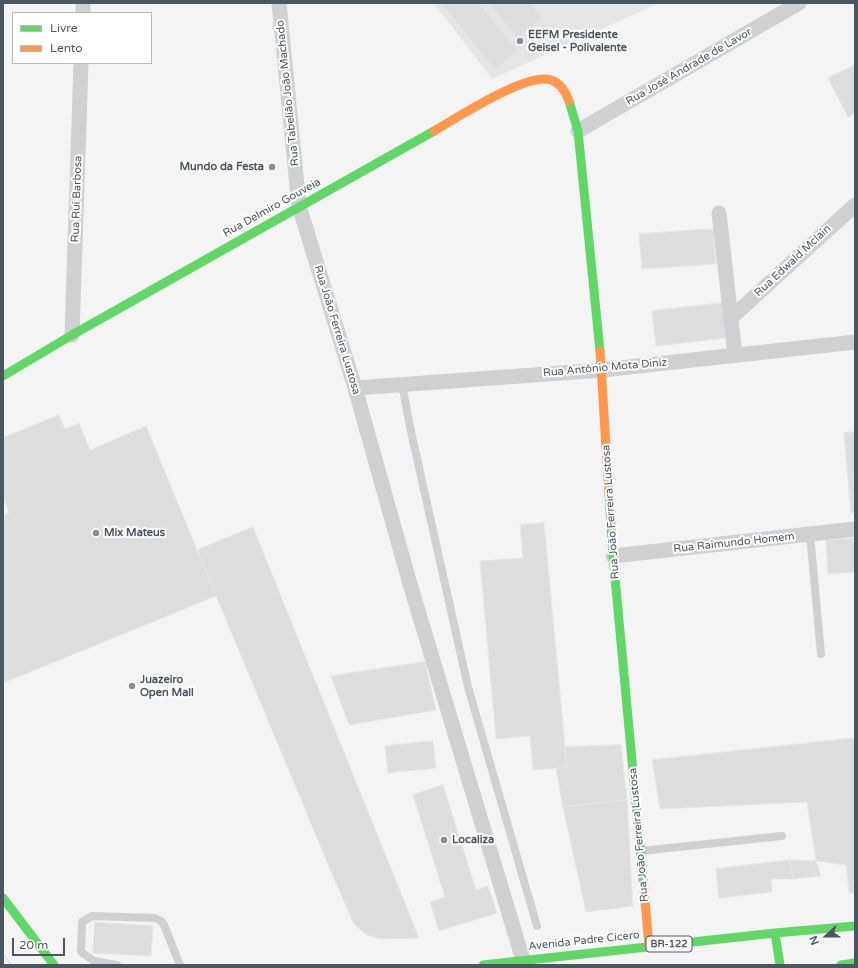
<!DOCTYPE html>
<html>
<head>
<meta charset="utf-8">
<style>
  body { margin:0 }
  #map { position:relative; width:858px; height:968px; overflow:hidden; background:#f4f4f4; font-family:"Varela Round",sans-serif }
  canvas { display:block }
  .frame { position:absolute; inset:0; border:4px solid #4a5661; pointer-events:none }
  .legend { position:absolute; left:12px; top:12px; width:140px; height:52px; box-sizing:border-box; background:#fff; border:1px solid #b7bbc0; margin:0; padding:5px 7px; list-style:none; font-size:12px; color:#4a5661 }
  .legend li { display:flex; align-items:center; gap:8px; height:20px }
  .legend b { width:20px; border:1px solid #b7bbc0 }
  .north { position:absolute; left:806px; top:916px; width:40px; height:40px; -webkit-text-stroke:3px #fff; paint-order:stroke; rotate:249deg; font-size:11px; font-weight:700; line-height:16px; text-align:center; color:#4a5661 }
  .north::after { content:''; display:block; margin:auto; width:14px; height:18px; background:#4a5661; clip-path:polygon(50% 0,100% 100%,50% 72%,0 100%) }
  .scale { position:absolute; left:12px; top:938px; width:53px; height:18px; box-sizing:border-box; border:2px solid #4a5661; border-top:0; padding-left:5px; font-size:12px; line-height:14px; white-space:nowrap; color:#4a5661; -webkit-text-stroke:3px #fff; paint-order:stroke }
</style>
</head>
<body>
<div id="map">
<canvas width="858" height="968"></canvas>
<div class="frame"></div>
<ul class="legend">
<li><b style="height:5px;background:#63d668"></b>Livre</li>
<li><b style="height:5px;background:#ff974d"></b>Lento</li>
</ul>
<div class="north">N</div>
<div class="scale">20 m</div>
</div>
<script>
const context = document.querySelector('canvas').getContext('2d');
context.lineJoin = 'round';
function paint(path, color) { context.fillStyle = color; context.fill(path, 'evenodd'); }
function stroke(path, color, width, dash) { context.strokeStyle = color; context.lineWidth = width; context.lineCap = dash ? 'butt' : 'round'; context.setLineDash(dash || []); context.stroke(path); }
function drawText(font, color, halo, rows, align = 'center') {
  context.font = font + ' "Varela Round",sans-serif'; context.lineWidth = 4; context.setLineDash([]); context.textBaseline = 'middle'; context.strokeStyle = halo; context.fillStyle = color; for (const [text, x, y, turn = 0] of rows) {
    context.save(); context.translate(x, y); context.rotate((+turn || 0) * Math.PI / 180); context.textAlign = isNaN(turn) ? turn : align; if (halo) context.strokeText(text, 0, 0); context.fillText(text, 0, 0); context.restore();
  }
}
const education = new Path2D(`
  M434 3H659L492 79Z`);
const building = new Path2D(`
  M441 3H479L518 51 495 69Z
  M489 3H531L543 18 517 38Z
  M855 65V113L848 117 828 78Z
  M713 229 716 264 642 269 639 234Z
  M722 303 726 338 656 346 652 311Z
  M59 415 65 429 79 423 90 450 146 426 216 596 3 683V516L9 513 3 498V438Z
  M855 432V512L851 513 844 433Z
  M544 523 567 767 533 770 530 736 496 739 480 561 523 558 520 525Z
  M253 527 419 938 381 939 367 935 354 924 335 881 197 550Z
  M855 538V572L828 574 826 540Z
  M425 662 436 710 349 725 331 676Z
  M855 738V893H849L846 865 816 861 807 802 660 809 652 760Z
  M433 741 436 768 388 773 385 746Z
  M621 745 627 800 563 807 556 768 567 767 565 747Z
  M443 785 476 890 488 886 497 913 439 931 430 902 445 897 413 795Z
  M627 800 633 906 586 912 563 807Z
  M790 860 816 861 821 876 793 879Z
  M790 860 793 879H771L772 892 719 898 716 869Z
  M95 922 153 926 151 956 93 953Z`);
const lane = new Path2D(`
  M402 384 410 427 468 687 537 926
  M810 534 821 654
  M641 851 782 836
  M117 965 94 961 81 952 82 922 92 916 155 918 161 921 164 925 180 965`);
const street = new Path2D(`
  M279 3 299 206 355 388 410 584 523 960
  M83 13V3
  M578 131 799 3
  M719 213 735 355
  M731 318 855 205
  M72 335 81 63
  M355 388 602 370 855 342
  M613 556 855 529`);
const fast = new Path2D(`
  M569 101 578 131 600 351
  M3 376 72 335 434 131
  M609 495 613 556 644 890
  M3 898 54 965
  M775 933 780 965
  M483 965 775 933 855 926
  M841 965 855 963`);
const slow = new Path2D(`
  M434 131C458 117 520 77 546 79 559 80 565 90 569 101
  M600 351 609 495
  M644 890 649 946`);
const tram = new Path2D(`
  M3 954 11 965`);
const markers = [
  [520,41,4,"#868d94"],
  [272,167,4,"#868d94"],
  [96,533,4,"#868d94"],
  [132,686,4,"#868d94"],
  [444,840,4,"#868d94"]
];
const shields = [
  [669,944,46]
];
const shieldNames = [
  ["BR-122",669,944]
];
const poiNames = [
  ["EEFM Presidente",528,35],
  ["Geisel - Polivalente",528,48],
  ["Mundo da Festa",264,167,"right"],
  ["Mix Mateus",104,533],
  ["Juazeiro",140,680],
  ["Open Mall",140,693],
  ["Localiza",452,840]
];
const streetNames = [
  ["Rua José Andrade de Lavor",689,67,-30],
  ["Rua Tabelião João Machado",288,93,-96],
  ["Rua Rui Barbosa",77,199,-88],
  ["Rua Delmiro Gouveia",272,208,-29],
  ["Rua Edwald Mclain",793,261,-43],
  ["Rua João Ferreira Lustosa",337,330,73],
  ["Rua Antônio Mota Diniz",605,368,-5],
  ["Rua João Ferreira Lustosa",611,512,-94],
  ["Rua Raimundo Homem",734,543,-6],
  ["Rua João Ferreira Lustosa",639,835,-95],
  ["Avenida Padre Cícero",584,941,-6]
];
paint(education, '#e6e5e6');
paint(building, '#ddddde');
stroke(building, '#e5e6e7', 1);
stroke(lane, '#ced0d2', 8);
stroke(street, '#ced0d2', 15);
stroke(fast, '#63d668', 9);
stroke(slow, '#ff974d', 9);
stroke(tram, '#c9cacc', 1);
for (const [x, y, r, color] of markers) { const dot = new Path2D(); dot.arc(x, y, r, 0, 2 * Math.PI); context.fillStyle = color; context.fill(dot); stroke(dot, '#fff', 1.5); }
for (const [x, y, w] of shields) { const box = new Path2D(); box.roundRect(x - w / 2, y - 8, w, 16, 3); context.fillStyle = '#fff'; context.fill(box); stroke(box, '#4a5661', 1); }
drawText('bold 10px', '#4a5661', null, shieldNames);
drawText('bold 11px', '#4a5661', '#fff', poiNames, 'left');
drawText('11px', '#4a5661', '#fff', streetNames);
</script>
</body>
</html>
